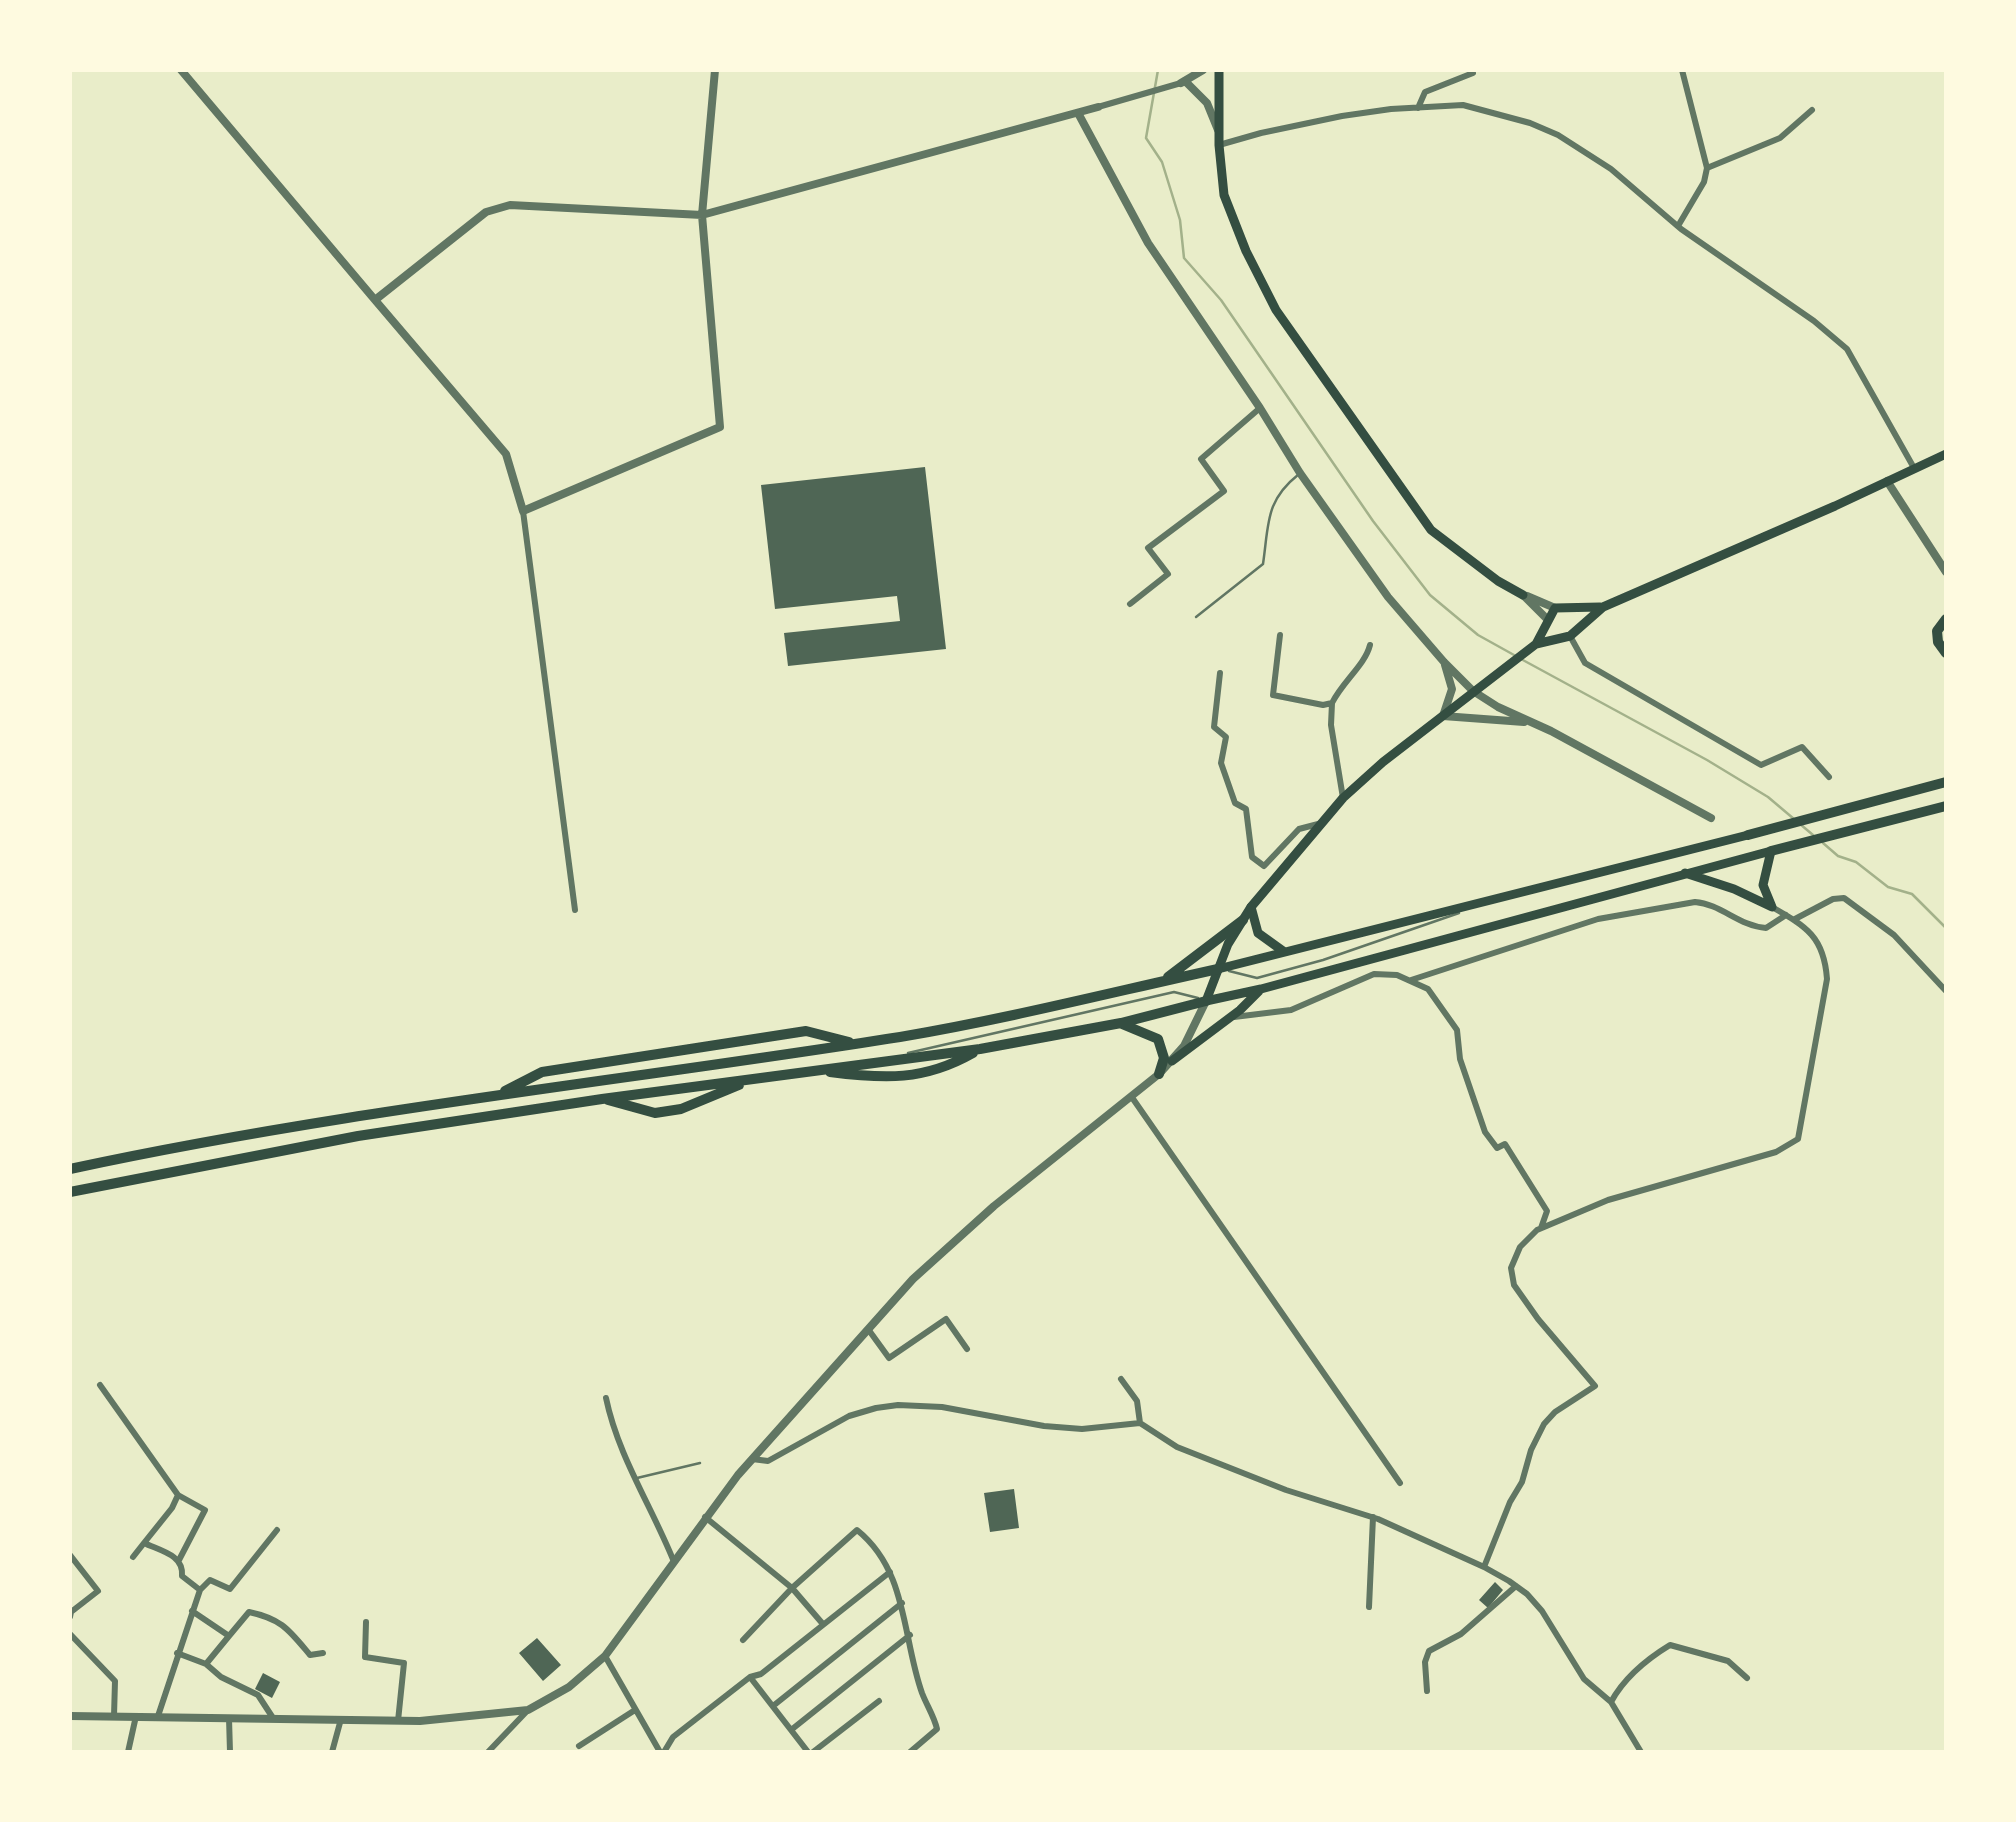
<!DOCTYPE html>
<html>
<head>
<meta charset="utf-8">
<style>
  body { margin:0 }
  #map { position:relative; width:2016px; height:1822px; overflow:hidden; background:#e9edc9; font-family:Cabin,sans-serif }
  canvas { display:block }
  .frame { position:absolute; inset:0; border:72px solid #fefae0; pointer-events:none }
</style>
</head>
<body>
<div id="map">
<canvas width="2016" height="1822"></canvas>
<div class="frame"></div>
</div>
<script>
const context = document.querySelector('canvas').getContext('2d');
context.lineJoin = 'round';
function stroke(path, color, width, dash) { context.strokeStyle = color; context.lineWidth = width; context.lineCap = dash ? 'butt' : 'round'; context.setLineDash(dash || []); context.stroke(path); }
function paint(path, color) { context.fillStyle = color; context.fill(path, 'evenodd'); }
const stream = new Path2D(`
  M1158 70 1146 138 1162 162 1180 220 1184 258 1221 300 1373 521 1430 595 1478 635 1514 655
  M1521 659 1707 760 1768 797 1794 819
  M1800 824 1813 835
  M1823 843 1838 856 1856 862 1888 887 1912 894 1946 928`);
const building = new Path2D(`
  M925 467 946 649 788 666 784 633 900 621 897 596 775 609 761 485Z
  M1014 1489 1019 1528 990 1532 984 1493Z
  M1495 1582 1503 1590 1488 1608 1479 1600Z
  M537 1638 561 1665 543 1681 519 1653Z
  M263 1673 280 1682 272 1698 255 1689Z`);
const service = new Path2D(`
  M1196 617 1263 564C1269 523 1265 501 1299 474
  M1229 971 1257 978 1323 960 1459 913
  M908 1053 1174 992 1198 998
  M637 1478 700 1463`);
const minor = new Path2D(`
  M1098 107 1181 83
  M1418 108 1425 92 1473 73 1472 70
  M1219 145 1261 133 1342 116 1391 109 1463 105 1530 123 1558 135 1611 169 1681 229 1814 321 1847 349 1914 468
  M1707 168 1780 138 1812 110
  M1678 226 1704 182 1707 168 1682 70
  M523 511 575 910
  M1130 604 1168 574 1148 548 1224 491 1201 459 1260 408
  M1280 635 1273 695 1323 705 1332 703 1331 725 1343 798
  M1570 636 1585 663 1761 765 1802 747 1829 777
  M1220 673 1214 727 1226 737 1221 763 1235 803 1246 809 1252 857 1264 866 1299 829 1322 823
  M1332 703C1343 681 1365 665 1370 645
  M1795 919 1833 899 1844 898 1894 935 1946 991
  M1411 980 1598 919 1695 902C1721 904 1739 926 1766 928L1786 915
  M1234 1017 1291 1010 1374 974 1397 975 1428 989 1457 1030 1460 1059 1485 1132 1497 1148 1505 1144 1547 1211 1541 1228
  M1131 1096 1400 1483
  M868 1329 889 1358 946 1319 967 1349
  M1121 1379 1137 1401 1140 1423
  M100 1385 178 1495 172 1508 144 1543C161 1551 184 1555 182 1576L200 1590 158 1716
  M606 1398C618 1456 652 1507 674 1562
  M752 1459 768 1461 849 1416 876 1408 898 1405 942 1407 1044 1426 1082 1429 1140 1423 1177 1447 1286 1490 1378 1519 1484 1567 1509 1581 1527 1594 1542 1611 1584 1679 1611 1702 1641 1752
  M178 1495 205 1510 179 1560
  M705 1517 792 1588 822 1623
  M70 1555 98 1591 71 1612 70 1617
  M133 1557 144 1543
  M1484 1567 1510 1502 1522 1482 1531 1450 1544 1424 1555 1412 1595 1386 1538 1319 1514 1285 1511 1268 1520 1247 1537 1230 1608 1200 1776 1152 1798 1139 1827 979C1824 937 1807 927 1772 907
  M200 1590 210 1580 230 1589 277 1530
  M1369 1607 1373 1517
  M192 1611 229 1636 249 1612C282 1619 289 1630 310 1655L323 1653
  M366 1622 365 1657 404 1663 398 1721
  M70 1634 115 1681 114 1716
  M229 1636 206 1664 221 1677 258 1695 273 1718
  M743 1640 792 1588 857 1530C908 1571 902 1637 922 1693 927 1706 934 1716 937 1729L910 1752
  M177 1653 206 1664
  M605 1656 660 1752
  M750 1677 808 1752
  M1427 1691 1425 1662 1429 1651 1461 1634 1516 1586
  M1611 1702C1624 1678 1647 1659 1670 1645L1728 1661 1747 1678
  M773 1706 902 1603
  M229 1718 230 1752
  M791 1730 910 1635
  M579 1746 635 1710
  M128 1752 136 1716
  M332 1752 341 1719
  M488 1752 528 1710
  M664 1752 673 1737 750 1677 761 1674 890 1572
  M813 1752 879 1701`);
const tertiary = new Path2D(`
  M181 70 375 300 486 212 510 205 702 215 1098 107
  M1186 82 1207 103 1218 130
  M1181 83 1203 70
  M1078 113 1148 243 1260 408 1300 473 1388 597 1444 662 1473 691 1498 707 1551 731 1711 818
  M375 300 506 454 523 511 720 427 702 215 715 70
  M1887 481 1946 572
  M1523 595 1548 620
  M1527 596 1555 608
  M1445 665 1452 689 1443 716 1524 722
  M70 1716 420 1721 528 1710 569 1687 605 1656 738 1475 913 1279 994 1206 1159 1074 1184 1046 1206 1001`);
const secondary = new Path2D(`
  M1219 70V145L1224 195 1246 251 1276 310 1431 530 1498 581 1523 595
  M1536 644 1555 608 1600 607
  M1206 1001 1228 944 1251 907 1343 798 1383 762 1536 644 1570 636 1603 607 1835 506 1946 454`);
const primary = new Path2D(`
  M1685 873 1734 889 1772 907 1763 885 1771 851
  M1251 907 1258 933 1283 951
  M1218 969 1748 835
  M1206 1001 1261 989 1771 851
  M1172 1061 1240 1010 1259 991`);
const trunk = new Path2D(`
  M1946 619 1937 631 1938 642 1946 653
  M1748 835 1946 782
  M1771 851 1946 806
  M1168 977 1243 920
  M1122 1024 1158 1039 1164 1058 1159 1074
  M830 1072C884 1079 924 1081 973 1053
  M505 1091 542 1072 806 1031 849 1042
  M608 1100 655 1113 681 1109 739 1085
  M70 1169C344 1110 623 1081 900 1037 1007 1019 1113 992 1218 969
  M70 1192 358 1136 602 1099 980 1049 1121 1023 1206 1001`);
stroke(stream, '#a3b18a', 2.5);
paint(building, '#4f6655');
stroke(service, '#617663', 2.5);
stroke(minor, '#617663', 6);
stroke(tertiary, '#617663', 8);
stroke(secondary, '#344e41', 9);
stroke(primary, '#344e41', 9);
stroke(trunk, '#344e41', 10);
</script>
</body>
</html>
